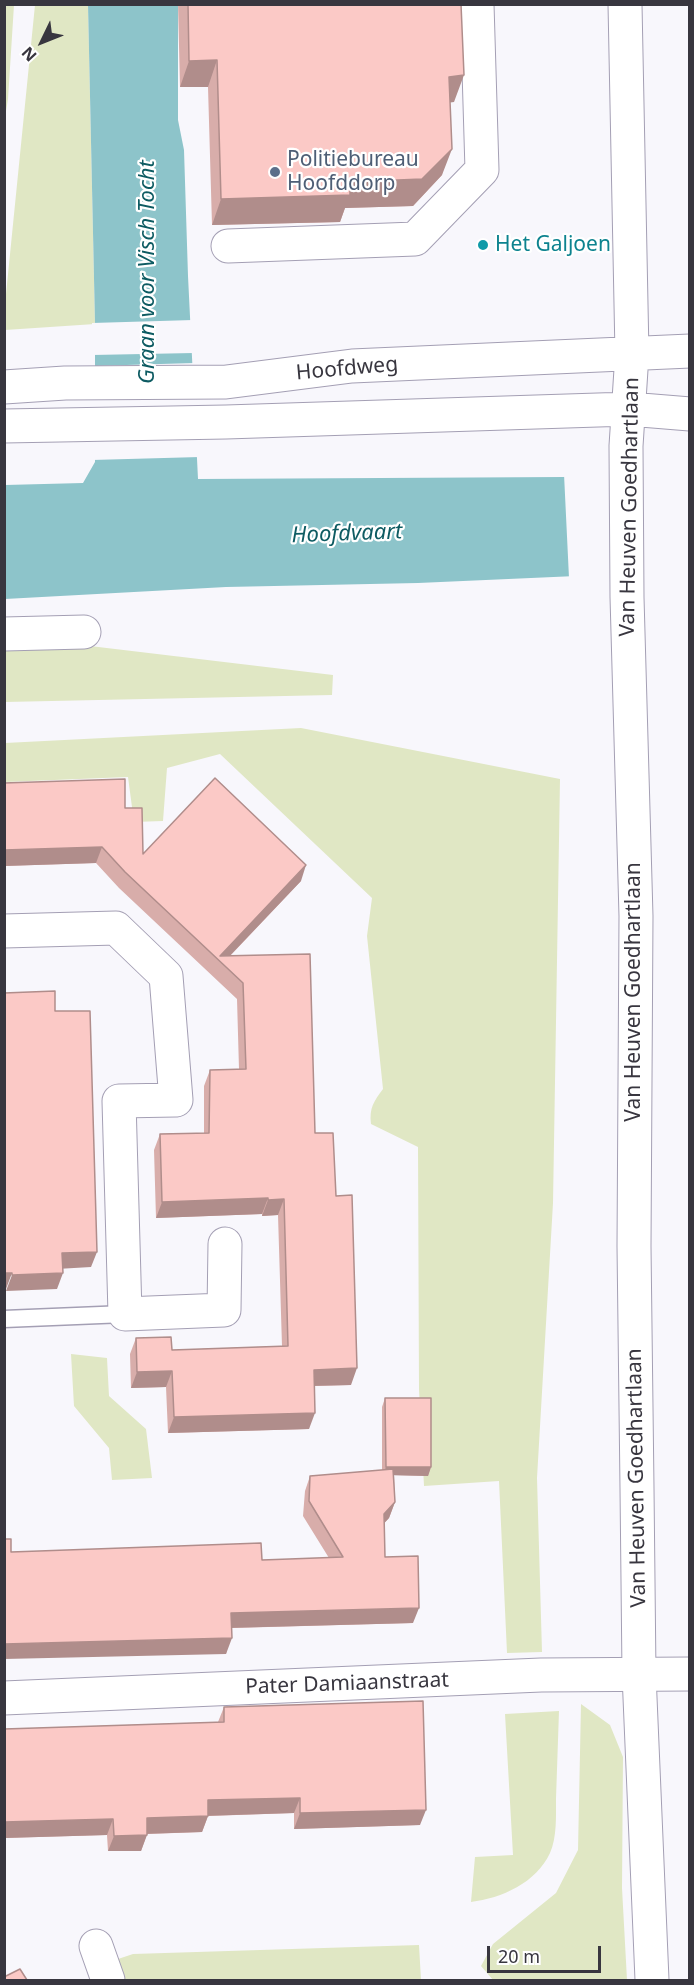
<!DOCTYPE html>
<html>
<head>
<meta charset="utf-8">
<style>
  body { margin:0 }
  #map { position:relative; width:694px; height:1985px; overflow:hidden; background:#f8f7fc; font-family:"Noto Sans",sans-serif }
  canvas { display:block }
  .frame { position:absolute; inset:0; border:6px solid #38363f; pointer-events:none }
  .north { position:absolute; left:12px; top:12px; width:60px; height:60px; -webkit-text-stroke:4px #fff; paint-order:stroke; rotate:227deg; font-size:16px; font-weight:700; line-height:24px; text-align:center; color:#38363f }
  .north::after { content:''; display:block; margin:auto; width:21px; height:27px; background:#38363f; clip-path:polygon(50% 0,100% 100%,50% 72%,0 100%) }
  .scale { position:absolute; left:487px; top:1946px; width:114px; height:27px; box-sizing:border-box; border:3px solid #38363f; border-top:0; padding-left:8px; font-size:18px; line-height:21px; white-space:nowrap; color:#38363f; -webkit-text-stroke:4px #fff; paint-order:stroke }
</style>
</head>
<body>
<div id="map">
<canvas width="694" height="1985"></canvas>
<div class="frame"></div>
<div class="north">N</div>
<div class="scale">20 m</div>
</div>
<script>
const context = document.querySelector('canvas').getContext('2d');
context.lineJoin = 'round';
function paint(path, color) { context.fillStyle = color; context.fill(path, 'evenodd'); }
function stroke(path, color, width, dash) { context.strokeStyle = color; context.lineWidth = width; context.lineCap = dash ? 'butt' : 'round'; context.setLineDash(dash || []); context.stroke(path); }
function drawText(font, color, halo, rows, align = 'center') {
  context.font = font + ' "Noto Sans",sans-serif'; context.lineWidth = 4.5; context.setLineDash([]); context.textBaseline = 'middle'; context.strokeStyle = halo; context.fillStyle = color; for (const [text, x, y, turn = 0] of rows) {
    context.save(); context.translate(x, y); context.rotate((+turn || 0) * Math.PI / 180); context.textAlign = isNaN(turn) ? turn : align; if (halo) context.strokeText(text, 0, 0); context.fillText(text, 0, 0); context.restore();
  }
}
const green = new Path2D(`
  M5 4 14 5 8 99 5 117Z
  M35 5H88L95 324 5 330V304Z
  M90 646 333 675 332 695 5 702 4 649Z
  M301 728 560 779 553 1203 537 1478 542 1652 507 1653 499 1481 424 1486 419 1389 418 1147 371 1124C369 1108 374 1101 383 1089L367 936 372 898 220 754 167 768 163 821 134 822 128 777 5 782V743Z
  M71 1354 107 1358 109 1396 146 1429 152 1478 112 1480 109 1448 74 1406Z
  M581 1704 610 1725 623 1757 622 1888 627 1980H493L481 1966 493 1944 556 1893 578 1850Z
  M559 1711C558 1740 557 1769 556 1799 556 1815 557 1838 550 1853 536 1883 502 1898 471 1902L475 1857 513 1855 505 1714Z
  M419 1945 421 1980H125L118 1959 133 1954Z`);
const water = new Path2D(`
  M88 5H178V120L184 150 188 276 198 479 563 477 689 471V571L418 583 226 587 5 599V485L83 483 95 462V324Z`);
const pier = new Path2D(`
  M193 320 194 353 92 355V323Z
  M195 363 200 457 92 460V366Z
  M690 468V574L569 578 564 474Z`);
const lane = new Path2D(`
  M4 1319 125 1314`);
const street = new Path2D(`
  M228 246 415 239 482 170 477 4
  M4 634 84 632
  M4 931 116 928 166 976 176 1100 119 1101 125 1314 224 1310 225 1244
  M4 1698 541 1675 690 1674
  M96 1946 108 1980`);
const secondary = new Path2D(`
  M625 4 632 354 626 446 627 597 636 916 634 1246 637 1488 639 1674 652 1980
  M4 387 65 383 226 382 352 366 690 351
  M4 426 226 422 629 409 690 414`);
const wall = new Path2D(`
  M178 4H461L454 102H450L442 175 413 206 345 208 340 222 212 225 208 87H180Z
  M125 808 143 854 301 881 230 956 315 1133 336 1196 351 1385 314 1386 309 1429 168 1433 166 1387 131 1388 130 1354 136 1338 172 1350 282 1346 278 1215 262 1216V1214L156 1218 154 1150 160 1134 204 1133V1086L210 1070 239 1069 237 999 119 888 96 863 4 866Z
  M385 1398 431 1467 428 1476 394 1475 395 1502 389 1518 384 1523 385 1557 413 1623 232 1628 226 1654 11 1552 262 1560 329 1558 303 1516 305 1491 310 1476 382 1470V1407Z
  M224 1707 420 1825 294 1829V1813L208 1816 202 1832 147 1834 141 1851H108L107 1835 4 1838V1729L218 1722Z`);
const shadedWall = new Path2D(`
  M217 60 208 87H180L189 61Z
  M464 75 454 102 439 104 449 77Z
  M452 149 442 175 413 206 345 208 340 222 212 225 221 199 350 182Z
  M102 847 96 863 4 866V850Z
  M306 865 301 881 222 964 220 956Z
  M268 1198 262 1214 156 1218 162 1202Z
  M284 1199 278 1215 262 1216 268 1200Z
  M97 1252 91 1267 57 1269 62 1253Z
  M4 1273H12L6 1289H4Z
  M63 1273 57 1289 6 1291 12 1275Z
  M357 1368 351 1385 308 1386 314 1370Z
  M172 1371 166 1387 131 1388 137 1372Z
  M315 1413 309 1429 168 1433 174 1417Z
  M386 1467H431L428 1476 383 1475Z
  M395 1502 389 1518 378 1530 384 1514Z
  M419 1608 413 1623 226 1628 231 1613Z
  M232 1638 226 1654 4 1659V1644Z
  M300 1798 294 1813 202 1816 208 1800Z
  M426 1810 420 1825 294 1829 300 1813Z
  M208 1816 202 1832 141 1834 147 1818Z
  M113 1819 107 1835 4 1838V1822Z
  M147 1835 141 1851H108L114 1836Z`);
const building = new Path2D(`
  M188 4H461L464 75 449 77 452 149 422 179 350 182V195L221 199 217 60 189 61Z
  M215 778 306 865 220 956 310 954 315 1133H333L336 1196 352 1195 357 1368 314 1370 315 1413 174 1417 172 1371 137 1372 136 1338 171 1337 172 1350 288 1346 284 1199 268 1200V1198L162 1202 160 1134 209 1133 210 1070 246 1069 243 983 125 872 102 847 4 850V783L125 779V808H142L143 854Z
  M55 991V1011H90L97 1252 62 1253 63 1273 12 1275V1273H4V993Z
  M385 1398H431V1467H386Z
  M393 1469 395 1502 384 1514 385 1557 418 1556 419 1608 231 1613 232 1638 4 1644V1539H11V1552L261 1543 262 1560 343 1557 309 1501 310 1476Z
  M423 1701 426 1810 300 1813V1798L208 1800V1816L147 1818V1835L114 1836 113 1819 4 1822V1729L224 1722V1707Z
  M20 1969 27 1980H4V1977Z`);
const markers = [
  [275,172,6,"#5c6f8a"],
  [483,245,6,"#0f9aa8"]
];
const serviceNames = [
  ["Politiebureau",287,160],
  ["Hoofddorp",287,184]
];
const cultureNames = [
  ["Het Galjoen",495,245]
];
const streetNames = [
  ["Hoofdweg",347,369,-5],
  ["Van Heuven Goedhartlaan",630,507,-89],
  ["Van Heuven Goedhartlaan",634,992,-90],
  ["Van Heuven Goedhartlaan",637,1478,-91],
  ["Pater Damiaanstraat",347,1684,-2]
];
const waterNames = [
  ["Graan voor Visch Tocht",148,272,-90],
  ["Hoofdvaart",347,534,-2]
];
paint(green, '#e0e7c4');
paint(water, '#8dc4ca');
paint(pier, '#f8f7fc');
stroke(lane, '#a49fb4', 19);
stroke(street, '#a49fb4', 35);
stroke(secondary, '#a49fb4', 35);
stroke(lane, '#fff', 16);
stroke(street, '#fff', 33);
stroke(secondary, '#fff', 33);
paint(wall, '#d8adaa');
paint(shadedWall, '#b08d8b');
paint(building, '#fbc9c6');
stroke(building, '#b08d8b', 1.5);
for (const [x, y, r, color] of markers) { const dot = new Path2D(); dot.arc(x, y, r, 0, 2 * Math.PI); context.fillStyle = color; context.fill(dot); stroke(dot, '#fff', 2); }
drawText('21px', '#4e5e75', '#fff', serviceNames, 'left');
drawText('21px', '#0d838f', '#fff', cultureNames, 'left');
drawText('21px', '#38363f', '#fff', streetNames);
drawText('italic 22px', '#0d5b62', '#fff', waterNames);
</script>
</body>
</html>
